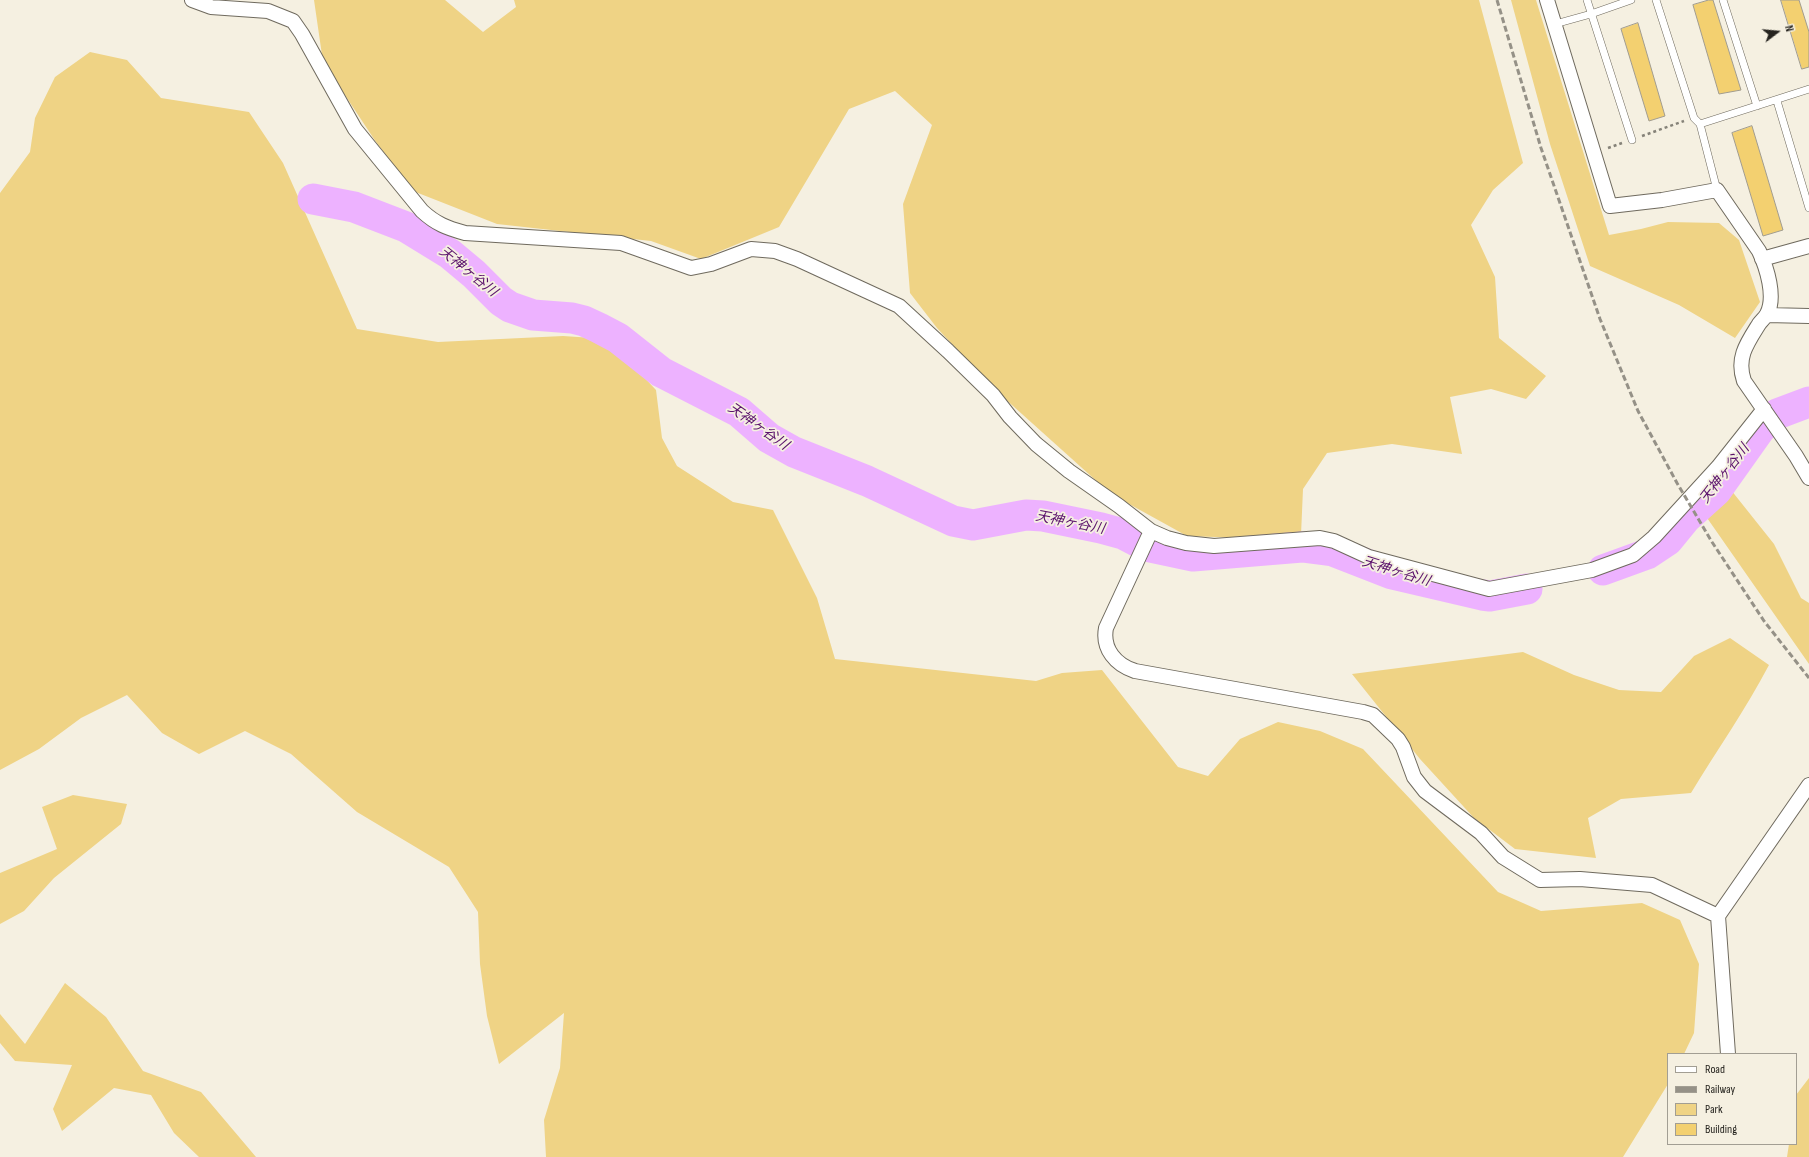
<!DOCTYPE html>
<html>
<head>
<meta charset="utf-8">
<style>
  body { margin:0 }
  #map { position:relative; width:1809px; height:1157px; overflow:hidden; background:#f5f0e1; font-family:"Sofia Sans Condensed",sans-serif }
  canvas { display:block }
  .legend { position:absolute; left:1667px; top:1053px; width:130px; height:92px; box-sizing:border-box; background:#f5f0e1; border:1px solid #a29e93; margin:0; padding:5px 7px; list-style:none; font-size:12px; color:#26241f }
  .legend li { display:flex; align-items:center; gap:8px; height:20px }
  .legend b { width:20px; border:1px solid #a29e93 }
  .north { position:absolute; left:1757px; top:12px; width:40px; height:40px; -webkit-text-stroke:3px #f5f0e1; paint-order:stroke; rotate:74deg; font-size:11px; font-weight:700; line-height:16px; text-align:center; color:#26241f }
  .north::after { content:''; display:block; margin:auto; width:14px; height:18px; background:#26241f; clip-path:polygon(50% 0,100% 100%,50% 72%,0 100%) }
</style>
</head>
<body>
<div id="map">
<canvas width="1809" height="1157"></canvas>
<ul class="legend">
<li><b style="height:5px;background:#fff"></b>Road</li>
<li><b style="height:5px;background:#959187"></b>Railway</li>
<li><b style="height:11px;background:#efd385"></b>Park</li>
<li><b style="height:11px;background:#f3d070"></b>Building</li>
</ul>
<div class="north">N</div>
</div>
<script>
const context = document.querySelector('canvas').getContext('2d');
context.lineJoin = 'round';
function paint(path, color) { context.fillStyle = color; context.fill(path, 'evenodd'); }
function stroke(path, color, width, dash) { context.strokeStyle = color; context.lineWidth = width; context.lineCap = dash ? 'butt' : 'round'; context.setLineDash(dash || []); context.stroke(path); }
function drawText(font, color, halo, rows, align = 'center') {
  context.font = font + ' "Sofia Sans Condensed","Noto Sans JP",sans-serif'; context.lineWidth = 3.5; context.setLineDash([]); context.textBaseline = 'middle'; context.strokeStyle = halo; context.fillStyle = color; for (const [text, x, y, turn = 0] of rows) {
    context.save(); context.translate(x, y); context.rotate((+turn || 0) * Math.PI / 180); context.textAlign = isNaN(turn) ? turn : align; if (halo) context.strokeText(text, 0, 0); context.fillText(text, 0, 0); context.restore();
  }
}
const green = new Path2D(`
  M314 0H445L483 32 516 7 514 0H1479L1523 163 1493 190 1471 225 1495 277 1499 338 1546 376 1526 399 1491 389 1450 397 1462 454 1392 444 1327 453 1303 489 1301 535 1244 538 1187 536 1111 494 993 388 937 328 910 293 903 204 932 125 895 91 849 109 779 227 701 259 651 241 497 224 413 191 376 142 323 62Z
  M1511 0H1536L1609 235 1641 229 1668 222 1719 223 1739 240 1760 302 1735 338 1679 305 1590 266 1550 144Z
  M90 52 127 60 161 98 249 112 283 163 357 329 438 342 563 336 608 339 656 390 662 438 677 466 733 502 773 510 817 598 835 659 1036 681 1062 673 1102 670 1178 767 1208 776 1240 739 1278 722 1320 731 1363 749 1498 892 1541 911 1642 903 1680 920 1699 964 1694 1033 1684 1054H1668V1084L1623 1157H546L544 1120 560 1068 564 1013 499 1064 487 1016 480 964 478 912 449 867 357 812 291 754 245 731 199 754 162 733 127 695 81 718 39 749 0 770V193L30 152 35 118 55 77Z
  M1731 490 1774 544 1801 598 1809 603V664L1705 515Z
  M1730 638 1769 665C1746 709 1717 750 1691 793L1621 799 1588 818 1596 858 1515 849 1474 818 1420 759 1352 674 1523 652 1574 675 1619 690 1661 692 1694 656Z
  M73 795 127 804 121 824 54 878 24 911 0 924V873L57 849 42 807Z
  M65 983 106 1017 143 1071 201 1092 256 1157H199L174 1133 151 1095 114 1088 62 1131 53 1109 72 1065 15 1061 0 1043V1014L25 1044Z
  M1809 1078V1157H1787L1789 1144H1796V1095Z`);
const river = new Path2D(`
  M313 199 354 207 406 227 450 254 474 274 501 301 510 307 533 315 572 318 584 321 599 328 618 338 661 372 739 412 769 438 794 452 867 481 953 521 973 525 1026 515 1043 516 1101 528 1123 534 1146 546 1193 556 1302 547 1333 551 1392 574 1482 595 1490 596 1527 589
  M1603 570 1647 554 1668 540 1686 518 1716 491 1760 429 1777 414 1809 402`);
const building = new Path2D(`
  M1709 0H1713L1741 90 1719 94 1693 5Z
  M1781 0H1799L1809 32V67L1802 69Z
  M1638 23 1665 116 1649 121 1621 29Z
  M1752 126 1783 230 1763 236 1732 133Z`);
const path = new Path2D(`
  M1642 136 1684 121
  M1608 148 1622 143`);
const lane = new Path2D(`
  M1587 0 1632 140
  M1656 0 1694 118 1700 124 1717 190
  M1723 0 1757 106
  M1555 24 1591 14 1631 0
  M1777 101 1809 208
  M1700 124 1809 89`);
const street = new Path2D(`
  M192 0 211 7 268 11 293 21 302 34 355 129 422 211C436 224 447 228 465 233L621 243 691 268 711 264 751 249 775 251 797 259 899 306 948 351 993 395 1010 417 1036 444 1069 471 1119 506 1151 531 1167 538 1186 543 1214 546 1320 538 1334 541 1369 557 1489 589 1592 570 1633 555 1654 537 1718 467 1764 409
  M1547 0 1610 206 1662 200 1717 190 1759 251C1767 268 1776 297 1767 314 1765 318 1761 321 1759 324 1747 343 1736 358 1744 381L1796 456 1809 478
  M1762 259 1809 246
  M1767 315 1809 316
  M1151 531 1106 628C1102 649 1116 665 1135 671L1363 712 1373 715 1398 739 1403 747 1414 777 1425 791 1481 833 1503 857 1540 880 1580 879 1652 885 1718 916
  M1728 1054 1718 916 1809 785`);
const rail = new Path2D(`
  M1497 0 1541 148 1600 319 1638 411 1677 483 1712 542 1764 621 1809 678`);
const waterNames = [
  ["天神ヶ谷川",468,272,39],
  ["天神ヶ谷川",758,427,35],
  ["天神ヶ谷川",1725,474,-52],
  ["天神ヶ谷川",1070,523,11],
  ["天神ヶ谷川",1396,572,17]
];
paint(green, '#efd385');
stroke(river, '#edb2ff', 31);
paint(building, '#f3d070');
stroke(building, '#a19c8f', 1);
stroke(lane, '#6f6a5e', 8);
stroke(street, '#6f6a5e', 16);
stroke(path, '#858278', 2.5, [3, 3]);
stroke(lane, '#fff', 7);
stroke(street, '#fff', 14);
stroke(rail, '#959187', 3, [6, 3]);
drawText('italic 14px', '#5a116c', '#f5f0e1', waterNames);
</script>
</body>
</html>
